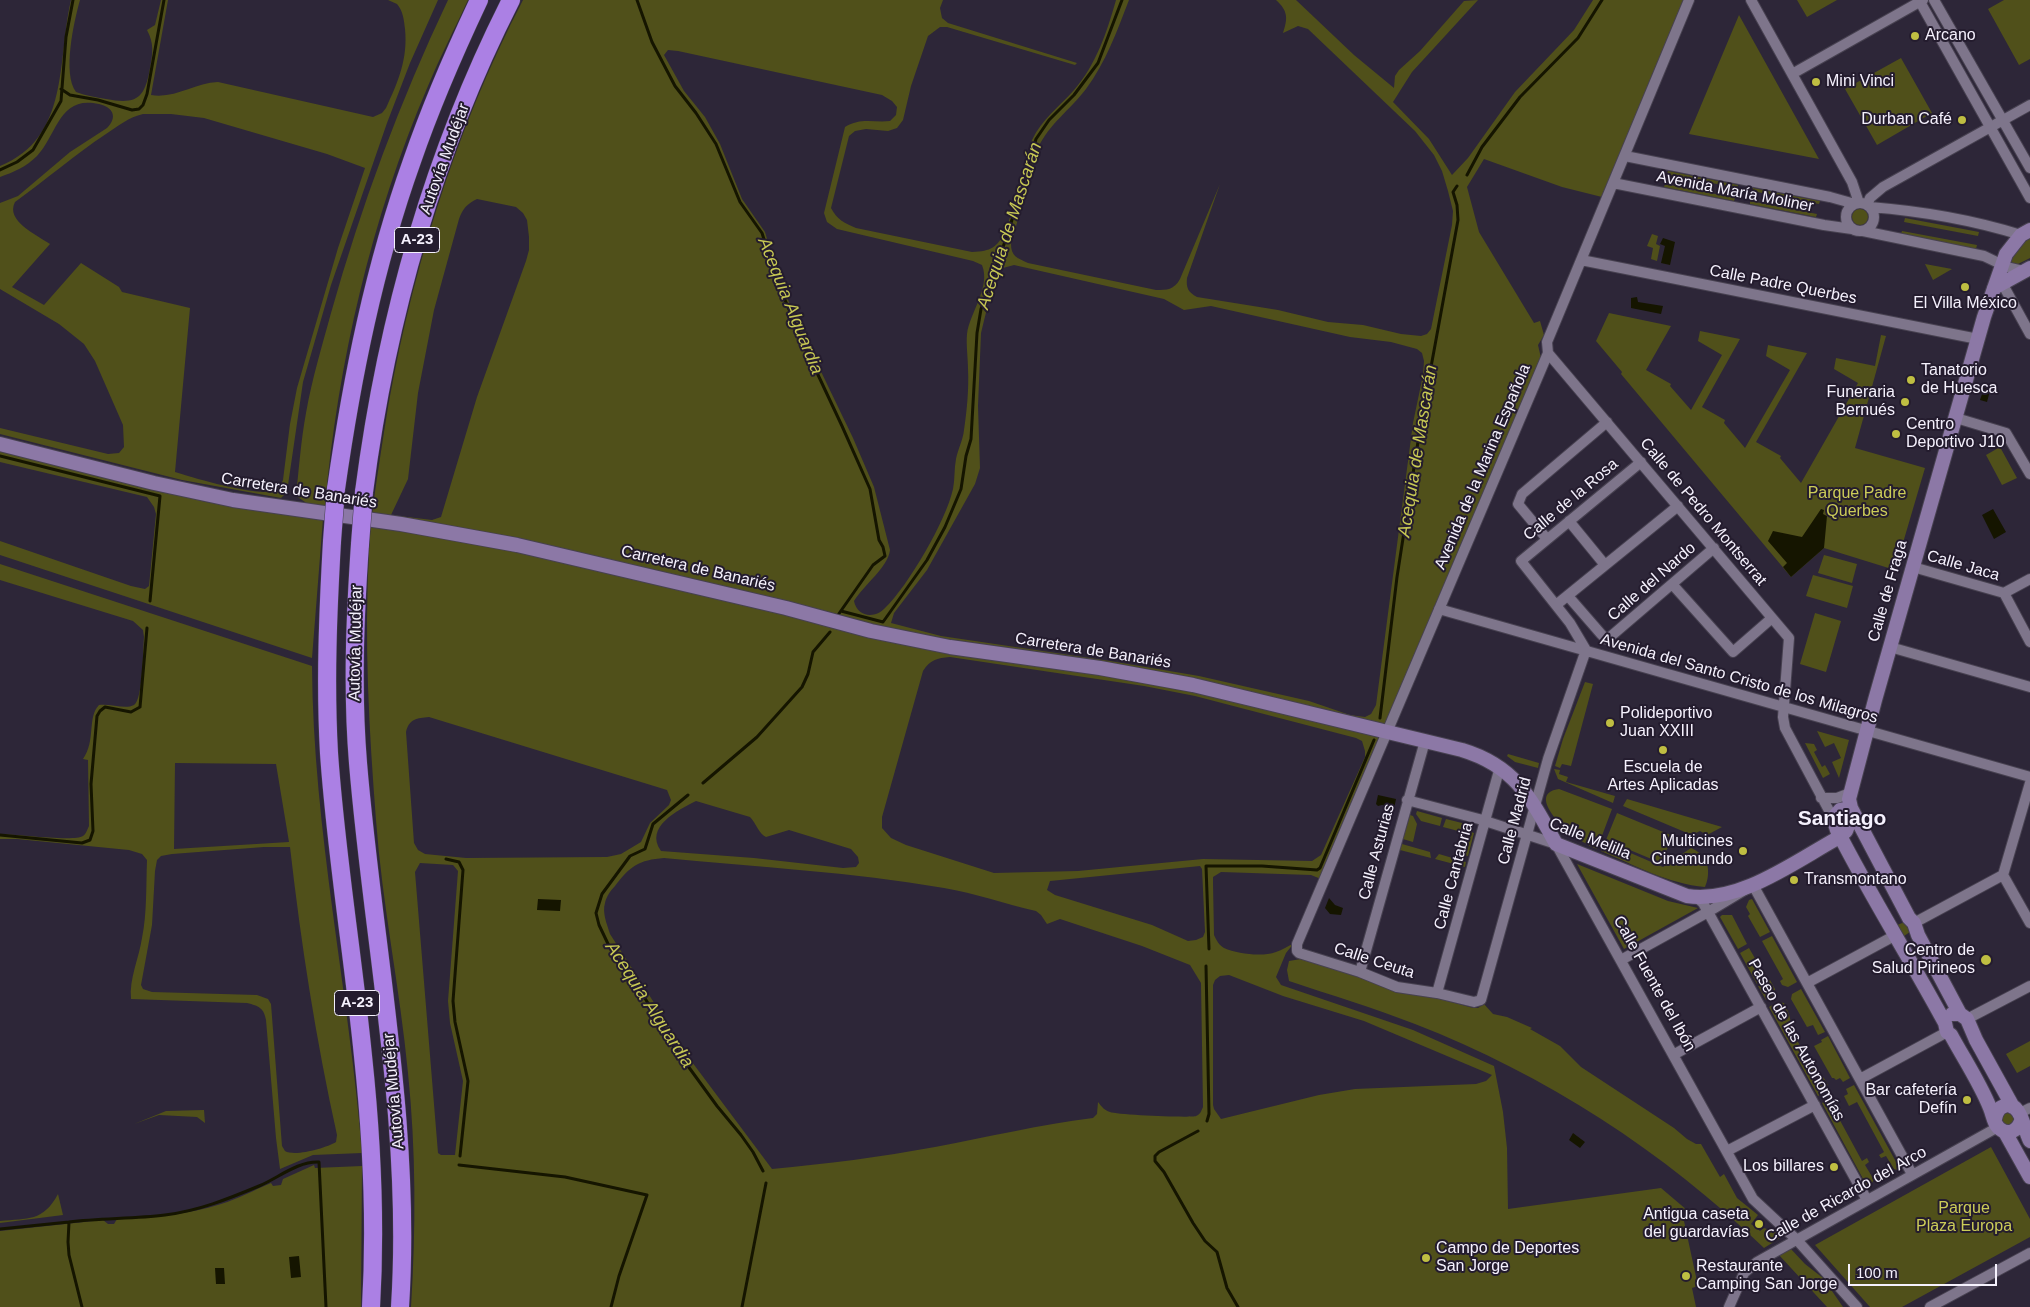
<!DOCTYPE html>
<html>
<head>
<meta charset="utf-8">
<style>
  body { margin:0 }
  #map { position:relative; width:2030px; height:1307px; overflow:hidden; background:#2d2638; font-family:Arial,sans-serif }
  canvas { display:block }
  .scale { position:absolute; left:1848px; top:1264px; width:149px; height:22px; box-sizing:border-box; border:2px solid #f5f1fd; border-top:0; padding-left:6px; font-size:15px; line-height:18px; white-space:nowrap; color:#f5f1fd; -webkit-text-stroke:4px #241c2e; paint-order:stroke }
</style>
</head>
<body>
<div id="map">
<canvas width="2030" height="1307"></canvas>
<div class="scale">100 m</div>
</div>
<script>
const context = document.querySelector('canvas').getContext('2d');
context.lineJoin = 'round';
function paint(path, color) { context.fillStyle = color; context.fill(path, 'evenodd'); }
function stroke(path, color, width, dash) { context.strokeStyle = color; context.lineWidth = width; context.lineCap = dash ? 'butt' : 'round'; context.setLineDash(dash || []); context.stroke(path); }
function drawText(font, color, halo, rows, align = 'center') {
  context.font = font + ' Arial,sans-serif'; context.lineWidth = 4; context.setLineDash([]); context.textBaseline = 'middle'; context.strokeStyle = halo; context.fillStyle = color; for (const [text, x, y, turn = 0] of rows) {
    context.save(); context.translate(x, y); context.rotate((+turn || 0) * Math.PI / 180); context.textAlign = isNaN(turn) ? turn : align; if (halo) context.strokeText(text, 0, 0); context.fillText(text, 0, 0); context.restore();
  }
}
const green = new Path2D(`
  M71 0H80C74 21 62 74 76 92 86 96 96 97 106 99 137 105 145 98 150 68 153 53 154 43 147 30L155 25 161 0H168L151 95C175 99 194 83 218 82L373 117 382 113 386 108C398 82 408 59 405 29 404 20 403 11 397 4L388 0H438L410 63 387 123 331 285 303 382 287 492 281 498 182 480 0 434V428L108 454 119 453 124 447 123 425 95 361 84 344 59 324 0 289V203L18 196 70 152 107 128C118 117 113 107 99 104 59 95 58 133 37 156 26 167 14 172 0 177V166C70 138 57 60 71 0ZM143 114H171L204 118 327 154 365 168 338 248 297 388 290 424 283 480C281 485 278 489 272 491 256 496 193 478 175 472L190 308 122 292 119 287 81 263 44 305 12 287 50 244C37 235 5 221 15 202 46 180 74 155 106 134 118 126 129 117 143 114Z
  M448 0H468C455 28 440 57 428 86 371 219 338 362 325 506L308 504 296 496C299 468 301 440 306 413 312 379 322 346 331 313 361 206 400 101 448 0Z
  M523 0H943L940 8 942 18 948 23 1077 63 1075 65 947 27H940L928 36 911 86 903 120 897 128 888 131 866 129 855 131 849 136 831 208C837 220 845 223 856 228L972 252C992 251 996 248 1006 231L1032 140C1042 119 1059 107 1074 90 1096 65 1107 32 1116 0H1129C1117 31 1106 62 1086 89 1070 110 1049 124 1038 148L1011 244C1011 256 1017 258 1028 263L1156 290C1167 290 1174 290 1180 279L1220 184 1187 278C1186 288 1188 292 1197 297L1278 310 1328 322 1363 325 1401 334 1421 336 1427 334 1431 329 1452 225 1453 211 1448 191 1442 171 1434 155 1415 131 1308 29 1298 26 1283 33C1288 18 1288 11 1276 0H1296L1354 55 1394 88 1395 76 1399 70 1420 51 1464 1 1478 0 1412 72 1393 102 1429 139 1452 175 1468 158 1515 92 1574 30 1593 0H1684L1602 197 1562 187 1484 159 1467 187 1479 232 1534 323 1540 321 1544 335 1538 345 1541 358 1512 430 1461 544 1437 607 1321 879 1311 875 1221 872 1213 877V883L1214 935C1217 941 1219 945 1224 948 1238 954 1262 957 1276 952 1282 950 1288 946 1294 943L1286 953 1276 977 1281 985 1413 1030 1494 1066 1503 1112 1507 1148 1508 1209 1661 1188 1694 1216 1695 1219 1684 1221 1698 1286 1692 1288 1696 1307H411C416 1228 416 1151 408 1073 400 988 382 904 376 820 369 731 364 641 369 552 371 512 378 472 384 432 407 285 454 132 523 0ZM668 50 678 51 882 95 892 101 897 107 896 115 890 121C874 123 861 117 845 127L824 213 827 222 837 229 973 261 982 265C991 287 970 312 967 334 966 345 968 358 968 369 969 388 967 410 964 430 963 440 958 449 956 459 954 469 955 479 953 489 946 521 908 586 885 608 875 619 857 617 854 601 864 585 888 567 890 550L874 487 853 438 814 357 780 282 765 232 742 199 720 144 705 117 684 91 664 55ZM477 199 516 207 523 213 527 220 529 237V250L526 261 477 397 441 517 432 520 391 515 408 479 418 393 434 310 459 219C463 208 467 204 477 199ZM1014 265 1164 299 1184 310 1211 306 1350 337 1391 342 1417 349 1422 353 1424 361 1423 375 1413 423 1376 705 1371 714 1365 717 1350 715 1309 701 1199 676 1110 661 941 636 891 623 894 613 927 570 975 484 980 468 978 406 981 333 991 292 998 276 1003 268ZM950 657 1144 686 1195 696 1356 738 1362 741 1365 751V757L1321 855 1312 861 1203 859 1078 871 994 873 906 845 891 838 882 828V817L923 671C930 660 937 658 950 657ZM429 717 667 790 671 800 669 805 650 823 641 842 621 854 607 857 466 858 425 854 418 850 414 843 406 732C409 719 417 718 429 717ZM696 801 750 817C756 823 759 834 766 837L789 830 851 849 858 857 859 863 856 867 843 868 754 858 661 851C644 827 678 810 696 801ZM664 858C758 867 851 872 944 888 975 893 1005 904 1036 911L1041 915 1047 924 1060 919 1142 946 1190 965 1201 983 1203 1107C1201 1111 1201 1114 1196 1116 1192 1118 1117 1115 1110 1112 1104 1110 1102 1107 1098 1102L1097 1114 1093 1118C1039 1125 987 1137 935 1147 881 1157 826 1164 772 1169L692 1062 610 934C607 924 602 913 605 903 606 897 611 890 615 886 630 866 639 860 664 858ZM420 863 453 865 458 871 448 1001 450 1023 463 1081 455 1155H441L438 1153 415 872ZM1200 866 1202 869 1205 932 1203 937 1196 940 1188 941 1152 925 1055 895 1047 890 1050 881ZM1229 975 1283 996 1364 1021 1492 1075 1486 1081 1476 1084 1355 1089 1319 1095 1221 1119 1214 1109 1213 1105V985L1215 980 1220 976Z
  M1797 0H1837L1807 17Z
  M2004 0H2030V59L2019 65 1988 9Z
  M1739 15 1819 159 1689 134Z
  M1901 58 1932 113 1877 145 1845 89Z
  M1668 171 1738 185 1737 188 1667 174Z
  M1665 184 1735 198 1734 201 1664 187Z
  M1753 188 1820 201 1819 204 1752 191Z
  M1750 201 1817 214 1816 217 1750 204Z
  M1852 217a8 8 0 1 1 16 0a8 8 0 1 1-16 0Z
  M1905 218 1979 232 1978 236 1904 222Z
  M1902 231 1977 245 1976 249 1901 234Z
  M1652 234 1658 236 1656 244 1660 246 1657 261 1651 259 1653 248 1647 246Z
  M2030 237V258L2016 265 2009 264 2015 252Z
  M1925 264 1952 269 1933 280Z
  M1609 313 1671 326 1646 370 1671 384 1670 386 1691 410 1722 355 1698 341 1700 331 1740 339 1702 407 1725 420 1724 423 1745 448 1790 370 1766 356 1768 345 1807 353 1756 442 1781 456 1780 458 1801 483 1858 383 1834 369 1836 358 1875 366 1881 335 1886 336 1855 448 1925 468 1895 570 1824 548 1791 577 1621 374 1622 372 1596 341Z
  M2000 447 2017 478 2002 485 1986 455Z
  M0 450 206 502 323 519 312 658 0 555V541L131 586 145 589 149 586 156 514 154 507 147 497 0 462Z
  M1824 555 1857 564 1852 583 1818 573Z
  M0 564 312 666C313 830 349 990 362 1153L313 1155 280 1169 276 1138 266 1020C264 1008 259 1006 247 1003L131 999C129 979 139 958 142 938 147 913 146 886 147 860L142 854 129 850 17 839H0V834C15 834 74 842 83 836 86 834 87 830 89 826L88 760 83 759C96 741 87 717 99 705 110 703 125 710 134 705 143 700 143 648 144 637L143 630 133 621 0 580ZM175 763 276 764 289 842 174 849ZM264 847H290C301 944 316 1040 337 1135L336 1142C326 1148 295 1157 285 1151L282 1146 271 1004 268 999 257 995 152 992 143 989 141 985 152 925 155 871 157 860 161 856 172 854Z
  M1813 575 1853 586 1847 608 1806 596Z
  M1815 613 1841 621 1826 672 1800 664Z
  M1585 682 1593 684 1571 766 1562 764 1560 768 1555 766 1563 739Z
  M1817 731 1849 740 1839 778 1832 762 1841 758 1834 743 1825 747Z
  M1805 743 1814 744 1817 750 1814 752 1822 767 1825 765 1830 774 1823 778Z
  M1508 754 1539 763 1538 768 1515 762 1507 756Z
  M1554 769 1560 770 1559 774 1568 777 1566 782 1615 796 1613 803 1558 779Z
  M1559 789 1612 809 1597 849C1587 845 1578 839 1569 832 1559 824 1529 793 1559 789Z
  M1627 799 1722 827 1707 835 1700 831 1692 835 1623 806Z
  M1417 811 1442 818 1440 826 1421 821 1416 814Z
  M1617 813 1673 836 1661 863 1606 840Z
  M1410 815 1413 816 1417 824 1413 842 1403 839Z
  M1446 819 1470 825 1469 828 1462 832 1443 827Z
  M1471 832 1474 833 1468 856 1459 854 1463 836Z
  M1605 842 1663 867 1691 848C1693 849 1696 850 1698 852 1710 859 1710 876 1705 887 1669 884 1634 865 1601 851Z
  M1402 844 1430 852 1431 858 1400 850Z
  M1439 854 1466 862 1465 867 1435 859Z
  M1577 864 1668 901 1698 908 1624 949Z
  M1752 899 1770 932 1760 937 1748 916 1750 914 1746 907 1749 900Z
  M1722 915H1732L1747 944 1738 949 1720 917Z
  M1905 922 1910 932 1904 936 1897 925Z
  M1772 936 1797 982 1788 987 1782 985 1780 981 1783 979 1762 941Z
  M1749 948 1767 979 1757 984 1740 953Z
  M1301 959 1358 976 1395 992 1437 998 1473 1008H1478L1484 1004 1493 1014 1507 1017 1532 1028 1530 1029 1560 1046 1581 1067 1674 1128 1687 1139 1696 1144H1701L1720 1177 1724 1174 1737 1198 1758 1215 1751 1224 1760 1231 1764 1228 1776 1232 1780 1238 1764 1248C1663 1151 1546 1075 1415 1024 1374 1008 1331 995 1289 981L1287 970 1289 961Z
  M1770 980 1775 989 1774 995 1766 1000 1758 986Z
  M1801 989 1825 1032 1818 1035 1813 1025 1807 1027 1791 999 1792 994Z
  M1778 1002 1784 1003 1789 1014 1791 1023 1788 1025 1812 1066 1822 1075 1828 1085 1824 1087 1826 1091 1818 1096 1769 1007Z
  M1828 1036 1850 1078 1843 1082 1840 1078 1836 1080 1834 1078H1832L1814 1046 1822 1042 1821 1040Z
  M2030 1041V1066L2017 1073 2006 1054Z
  M1854 1085 1901 1171 1894 1169 1886 1156 1881 1158 1879 1155 1884 1152 1857 1102 1849 1106 1844 1096 1848 1094 1846 1089Z
  M1830 1098 1832 1103 1836 1101 1841 1110 1836 1113 1862 1161 1867 1158 1869 1162 1865 1165 1874 1180 1868 1188 1822 1103Z
  M204 1110 205 1123 197 1117 159 1115 134 1124 166 1111Z
  M2002 1119a6 6 0 1 1 12 0a6 6 0 1 1-12 0Z
  M1991 1147 2030 1219V1237L1902 1307H1870L1815 1245Z
  M314 1165 315 1168 362 1166 361 1307H0V1231L103 1220 108 1224H114L117 1219C152 1217 187 1215 221 1204 238 1199 254 1190 271 1183L273 1186 281 1185 283 1179Z
  M58 1194 63 1215 0 1223V1221C28 1218 43 1222 58 1194Z
  M1790 1248 1805 1264 1823 1278 1843 1307H1827L1779 1255Z`);
const water = new Path2D(`
  M1663 238 1675 242 1670 265 1661 263 1665 246 1660 244Z
  M1637 297 1638 302 1663 306 1661 314 1631 308V298Z
  M1985 385 1991 387 1987 402 1980 400Z
  M1821 509 1824 510 1823 514 1827 516 1824 548 1791 577 1783 567 1787 563 1768 541 1773 531 1802 537Z
  M1993 509 2006 532 1994 539 1982 515Z
  M1378 795 1396 799 1394 809 1382 805 1378 806 1376 804Z
  M1329 898 1335 905 1343 908 1341 915 1330 914 1325 908Z
  M538 899 561 900 560 911 537 910Z
  M1573 1133 1585 1142 1580 1148 1569 1140Z
  M299 1256 301 1277 291 1278 289 1257Z
  M215 1268H224L225 1284H216Z`);
const stream = new Path2D(`
  M637 0 652 42 675 86 696 113 716 144 740 202 762 233 777 281 804 345 842 426 870 489 879 540 883 547 885 556 873 565 838 615
  M61 89 70 95 98 100 132 110 139 109 143 105 147 94 164 0
  M0 170 17 162 33 150 61 101 66 37 73 0
  M1467 175 1482 147 1520 97 1578 38 1602 0
  M0 456 160 496 150 601
  M841 611 883 622 927 560 945 527 961 489 966 456 971 439 977 333 981 309 1008 233 1036 139 1049 120 1074 95 1098 63 1122 0
  M1380 718 1397 577 1422 416 1458 220 1457 205 1453 192 1457 186
  M703 783 757 737 802 687 808 674 813 652 830 632
  M688 795 653 824 645 849 630 856 602 894 596 913 599 925 610 948 628 976 638 987 659 1021 669 1040 717 1106 741 1135 753 1152 763 1171
  M0 835 82 843 90 840 93 831 91 784 97 716 100 711 105 707 131 712 140 707 147 628
  M446 859 459 862 463 870 453 1001 455 1022 468 1081 460 1156
  M1209 949 1206 866H1262L1317 870 1320 868 1374 740
  M1206 966 1209 1114 1207 1121
  M1198 1131 1159 1152 1155 1156V1161L1164 1172 1193 1223 1205 1241 1217 1252 1227 1288 1238 1307
  M459 1165 565 1177 647 1195 619 1276 611 1307
  M69 1222C101 1218 133 1219 165 1215 198 1211 228 1199 259 1186 278 1178 298 1161 319 1162L326 1307
  M0 1229 69 1222 68 1242 69 1255 82 1307
  M742 1307 766 1183`);
const street = new Path2D(`
  M1751 0 1852 182 1859 203
  M1919 0 2030 198
  M1934 0 2030 168
  M1792 74 1923 0
  M1625 156 1830 197 1855 204
  M1613 183 1824 225 1852 229
  M1846 217a14 14 0 1 1 28 0a14 14 0 1 1-28 0Z
  M1867 205 1870 198 1883 187 2030 105
  M1870 207C1920 211 1973 220 2021 235
  M1863 231 1984 256 2007 267 2024 271
  M1581 260 1978 339
  M2002 283 2030 334
  M1548 353 1789 638 1783 717 1785 728 1833 818
  M1956 418 2006 433 2030 474
  M1641 462 1521 561 1570 623 1586 650 1548 759 1481 1000 1474 1002 1437 993 1397 987 1360 972 1299 953 1297 951V944L1548 353 1547 342 1689 0
  M1569 521 1605 565
  M1547 539 1518 504 1522 494 1607 422
  M1913 567 2004 593
  M1672 584 1733 652 1772 618
  M2004 593 2030 642
  M2004 593 2030 579
  M1568 596 1601 634 1606 639 1610 637 1714 548
  M1556 605 1678 506
  M1439 609 2030 777
  M1890 647 2030 687
  M2030 783 2003 875 2030 923
  M1821 798H1837L1850 793
  M1407 800 1479 819 1556 844 1753 1199 1797 1240 1857 1307
  M1696 897 1703 903 1708 912 1867 1200
  M1914 923 2003 875
  M1621 960 1708 912 1753 885 1912 1174
  M1360 972 1425 741
  M1807 983 1894 936
  M1437 993 1500 767
  M1967 1019 2030 986
  M1673 1055 1761 1007
  M1860 1079 1947 1032
  M2020 1113 2030 1108
  M1727 1151 1815 1105
  M1729 1307 1744 1273 1757 1262 1998 1127
  M1930 1307 2030 1253`);
const secondary = new Path2D(`
  M1994 288 2030 268
  M0 444 154 483 233 500 401 524 517 545 786 608 871 631 950 647 1100 668 1193 685 1462 750C1515 766 1531 798 1556 844L1687 896C1738 904 1793 863 1836 839L1846 831 1853 813
  M1851 808 1840 810 1833 818 1837 830C1871 897 1910 958 1945 1023L1947 1032 1951 1035C1964 1059 1980 1083 1990 1108 1993 1115 1994 1125 2000 1129 2009 1136 2018 1130 2021 1121
  M1952 1014H1960L1967 1019 1976 1040 2013 1107
  M1960 1014 1918 935 1914 923 1909 918 1851 808 1849 799 1875 700 1984 317 2006 254 2021 235 2030 230
  M1995 1119C1996 1113 1998 1108 2004 1106 2021 1100 2024 1130 2030 1141
  M2005 1132 2030 1177`);
const highway = new Path2D(`
  M336 489C352 377 374 267 412 161 431 106 454 53 479 0
  M364 492C386 322 433 154 511 0
  M332 541C328 612 325 682 329 753 336 855 353 955 363 1056 372 1140 376 1223 371 1307
  M360 544C355 617 352 690 358 763 373 945 412 1124 400 1307`);
const highwayBridge = new Path2D(`
  M332 541 336 489
  M360 544 364 492`);
const markers = [
  [1915,36,5,"#bfbe42"],
  [1816,82,5,"#bfbe42"],
  [1962,120,5,"#bfbe42"],
  [1965,287,5,"#bfbe42"],
  [1911,380,5,"#bfbe42"],
  [1905,402,5,"#bfbe42"],
  [1896,434,5,"#bfbe42"],
  [1610,723,5,"#bfbe42"],
  [1663,750,5,"#bfbe42"],
  [1743,851,5,"#bfbe42"],
  [1794,880,5,"#bfbe42"],
  [1986,960,6,"#bfbe42"],
  [1967,1100,5,"#bfbe42"],
  [1834,1167,5,"#bfbe42"],
  [1759,1224,5,"#bfbe42"],
  [1426,1258,5,"#bfbe42"],
  [1686,1276,5,"#bfbe42"]
];
const shields = [
  [417,240,45],
  [357,1003,45]
];
const shieldNames = [
  ["A-23",417,240],
  ["A-23",357,1003]
];
const poiNames = [
  ["Arcano",1925,36],
  ["Mini Vinci",1826,82],
  ["Durban Café",1952,120,"right"],
  ["El Villa México",1965,304,"center"],
  ["Tanatorio",1921,371],
  ["de Huesca",1921,389],
  ["Funeraria",1895,393,"right"],
  ["Bernués",1895,411,"right"],
  ["Centro",1906,425],
  ["Deportivo J10",1906,443],
  ["Polideportivo",1620,714],
  ["Juan XXIII",1620,732],
  ["Escuela de",1663,768,"center"],
  ["Artes Aplicadas",1663,786,"center"],
  ["Multicines",1733,842,"right"],
  ["Cinemundo",1733,860,"right"],
  ["Transmontano",1804,880],
  ["Centro de",1975,951,"right"],
  ["Salud Pirineos",1975,969,"right"],
  ["Bar cafetería",1957,1091,"right"],
  ["Defín",1957,1109,"right"],
  ["Los billares",1824,1167,"right"],
  ["Antigua caseta",1749,1215,"right"],
  ["del guardavías",1749,1233,"right"],
  ["Campo de Deportes",1436,1249],
  ["San Jorge",1436,1267],
  ["Restaurante",1696,1267],
  ["Camping San Jorge",1696,1285]
];
const streetNames = [
  ["Autovía Mudéjar",445,159,-70],
  ["Avenida María Moliner",1735,192,11],
  ["Calle Padre Querbes",1783,285,11],
  ["Avenida de la Marina Española",1483,467,-67],
  ["Carretera de Banariés",299,491,9],
  ["Calle de la Rosa",1571,500,-40],
  ["Calle de Pedro Montserrat",1703,512,50],
  ["Calle Jaca",1963,566,16],
  ["Carretera de Banariés",698,569,13],
  ["Calle del Nardo",1652,582,-41],
  ["Calle de Fraga",1888,591,-74],
  ["Autovía Mudéjar",356,643,-89],
  ["Carretera de Banariés",1093,651,9],
  ["Avenida del Santo Cristo de los Milagros",1739,679,16],
  ["Calle Madrid",1515,821,-75],
  ["Calle Melilla",1590,839,22],
  ["Calle Asturias",1377,852,-75],
  ["Calle Cantabria",1454,876,-75],
  ["Calle Ceuta",1374,961,18],
  ["Calle Fuente del Ibón",1654,984,61],
  ["Paseo de las Autonomías",1796,1040,61],
  ["Autovía Mudéjar",394,1091,-95],
  ["Calle de Ricardo del Arco",1846,1195,-29]
];
const parkNames = [
  ["Parque Padre",1857,494],
  ["Querbes",1857,512],
  ["Parque",1964,1209],
  ["Plaza Europa",1964,1227]
];
const waterNames = [
  ["Acequia de Mascarán",1010,226,-72],
  ["Acequia Alguardia",790,306,68],
  ["Acequia de Mascarán",1418,451,-81],
  ["Acequia Alguardia",649,1005,57]
];
const districtNames = [
  ["Santiago",1842,819]
];
paint(green, '#50501a');
paint(water, '#151500');
stroke(stream, '#151500', 3);
stroke(street, '#474150', 12);
stroke(secondary, '#474150', 16);
stroke(highway, '#474150', 19);
stroke(street, '#7e758b', 10);
stroke(secondary, '#8c78a6', 14);
stroke(highway, '#ab80e4', 18);
stroke(highwayBridge, '#474150', 19, []);
stroke(highwayBridge, '#ab80e4', 18);
for (const [x, y, r, color] of markers) { const dot = new Path2D(); dot.arc(x, y, r, 0, 2 * Math.PI); context.fillStyle = color; context.fill(dot); stroke(dot, '#241c2e', 2); }
for (const [x, y, w] of shields) { const box = new Path2D(); box.roundRect(x - w / 2, y - 12.5, w, 25, 4); context.fillStyle = '#241c2e'; context.fill(box); stroke(box, '#f5f1fd', 1); }
drawText('bold 15px', '#f5f1fd', null, shieldNames);
drawText('16px', '#f5f1fd', '#241c2e', poiNames, 'left');
drawText('16px', '#f5f1fd', '#241c2e', streetNames);
drawText('16px', '#cccc58', '#241c2e', parkNames);
drawText('italic 18px', '#c7c853', '#241c2e', waterNames);
drawText('bold 21px', '#f5f1fd', '#241c2e', districtNames);
</script>
</body>
</html>
